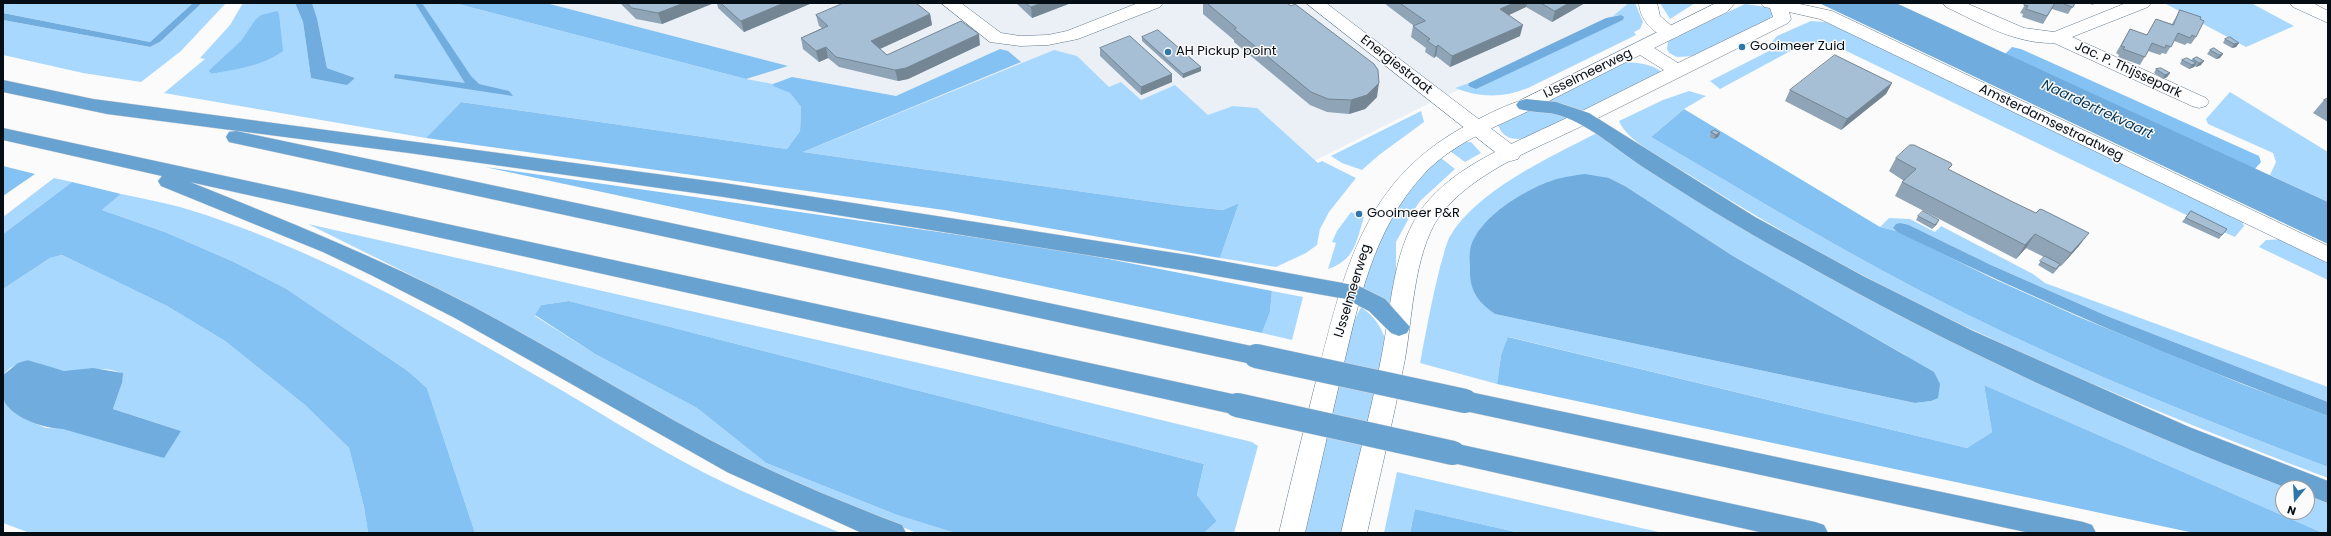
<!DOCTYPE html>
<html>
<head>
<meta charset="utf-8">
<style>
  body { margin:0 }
  #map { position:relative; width:2331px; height:536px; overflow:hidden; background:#fbfbfb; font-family:Poppins,sans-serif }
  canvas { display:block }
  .frame { position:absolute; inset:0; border:4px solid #060e15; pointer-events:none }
  .north { position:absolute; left:2275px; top:480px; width:40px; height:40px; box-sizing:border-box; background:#fbfbfb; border:1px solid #999c9f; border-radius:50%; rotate:198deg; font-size:11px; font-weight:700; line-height:16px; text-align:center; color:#060e15 }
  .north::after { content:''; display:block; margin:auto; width:14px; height:18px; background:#2f77ab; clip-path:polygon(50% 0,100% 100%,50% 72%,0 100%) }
</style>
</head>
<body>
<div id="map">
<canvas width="2331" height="536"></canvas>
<div class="frame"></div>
<div class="north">N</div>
</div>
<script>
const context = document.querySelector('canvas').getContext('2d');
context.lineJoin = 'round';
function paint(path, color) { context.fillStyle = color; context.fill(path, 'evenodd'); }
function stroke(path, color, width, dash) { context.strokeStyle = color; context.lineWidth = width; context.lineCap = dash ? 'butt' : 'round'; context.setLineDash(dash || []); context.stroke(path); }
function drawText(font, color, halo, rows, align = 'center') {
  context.font = font + ' Poppins,sans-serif'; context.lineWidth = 3; context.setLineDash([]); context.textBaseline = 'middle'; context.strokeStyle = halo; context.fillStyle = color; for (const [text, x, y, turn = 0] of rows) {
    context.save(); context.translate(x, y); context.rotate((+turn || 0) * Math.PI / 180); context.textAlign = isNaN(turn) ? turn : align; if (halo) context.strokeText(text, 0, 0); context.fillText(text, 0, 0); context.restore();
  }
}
const built = new Path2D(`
  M464 3H1632L1625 14 1428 104 1220 208Z`);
const green = new Path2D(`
  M3 3H193L150 42 3 13Z
  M202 3H226L181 51 141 82 83 73 3 55V20L150 47 160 42Z
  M243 3H295L303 22 311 78H355L327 68 317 18 312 3H454L746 79 773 84 774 86 790 93 801 107 800 131 787 149 461 102 426 138 164 93 205 59 200 58 230 25ZM255 20 271 58 248 66 212 74 208 71 242 41Z
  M1629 3H1635L1643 22 1640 29 1634 32 1636 35 1528 88C1503 98 1480 98 1455 88L1469 83 1468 87 1623 20 1621 15 1613 16Z
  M1660 3H1695L1670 19Z
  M2251 3 2294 26 2246 47 2166 4Z
  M1745 4 1774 8 1773 15 1768 20 1695 56 1677 57 1669 53 1667 49 1668 42 1673 38Z
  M1811 21 1825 22 1852 34 2241 219 2244 226 2235 237 2207 225 1836 46 1811 43 1796 48 1720 89 1710 81 1773 49 1769 45 1777 36Z
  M1054 50 1077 56 1109 87 1121 82 1141 100 1175 85 1208 115 1233 106 1257 108 1318 163 1322 161 1356 178 1329 212 1320 229 1317 245 1306 253 1276 267 1220 258 1239 203 1223 210 1183 206 803 152Z
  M1624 62C1638 63 1650 63 1662 72L1583 111 1563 104 1546 101Z
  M1689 91 1706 96 1684 109 1651 137C1752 196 1853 258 1958 310 2078 370 2202 419 2328 467V478C2107 394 1887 302 1688 174 1669 162 1627 142 1619 121L1663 100Z
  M2230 92 2328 152V202L2270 175 2276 162 2273 153 2208 124 2206 119Z
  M1530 110 1551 111 1572 118C1553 127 1509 156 1498 125Z
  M1421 111 1424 122 1379 155 1362 170 1342 163 1331 156Z
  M1597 133 1730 217 2301 488H2283V512H2307V490L2328 499V533H2323L1984 385 1992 432 1967 448 1509 337 1501 355 1497 384 1420 363C1426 331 1432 299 1440 267 1443 258 1445 247 1449 238 1475 191 1550 157 1597 133ZM1609 178 1625 186 1733 256 1905 355 1931 401 1915 403 1495 314 1470 251 1481 228 1498 211Z
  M1466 142H1471L1481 153 1465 162 1450 151Z
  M1441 158 1455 169 1420 201 1409 218 1396 242V291L1393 310 1382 299 1361 286 1391 216 1422 175Z
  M54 178 72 182 3 234V217Z
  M121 194C141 198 161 202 180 207 306 244 435 316 549 383 594 409 638 437 684 462 735 490 788 511 841 533H475L427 388 408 371 285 288 234 262 165 232 102 210Z
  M1351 212 1364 217C1356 242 1355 260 1328 269L1336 243 1332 242 1337 231Z
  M1889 218 1910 219 1935 232 1941 226 2033 274 2045 283 2328 387V402L2107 316 1991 265 1909 225 1893 228 1896 231 1880 227Z
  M308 224 1029 388 1252 442 1258 446 1234 533H1204L1217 521 1197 495 1204 464 569 301 541 305 535 316 595 354 697 408 766 463 897 515 955 533H917L781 479 647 406 465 302Z
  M2284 239 2328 260V280L2259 247 2266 240Z
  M62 255 167 306 225 341 305 405 349 448 364 507 368 533H30L3 523V397L5 403 25 419 46 428 181 431 113 409 122 383V373C98 364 85 373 64 371 53 370 40 363 28 360L10 368 3 375V289L50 258Z
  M1272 291 1303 297 1292 340 1262 333 1270 312Z
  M1361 307C1375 317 1380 325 1386 341L1343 533H1305L1353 324Z
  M1397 472 1663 533H1520L1415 509 1410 533H1384Z`);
const forest = new Path2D(`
  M454 3H546L788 66 746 79Z
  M277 11 279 14 283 51C263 66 236 69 212 74L208 71 241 41 255 20 261 15Z
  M2012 47 2021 49 2259 156 2261 162 2255 169 2005 54Z
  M1000 49 1008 51 1021 62 803 152 1183 206 1223 210 1239 203 1220 258 944 210 426 138 461 102 787 149 800 131 801 107 790 93 773 86V84L792 77 896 96Z
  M1684 109 1880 227 1896 231 1994 279 2079 317 2242 384 2328 416V467C2202 419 2078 370 1958 310 1853 258 1752 196 1651 137Z
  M3 166 35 174 3 196Z
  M485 167 995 240 1083 254 1272 291 1270 312 1262 333Z
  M72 182 121 194 102 210 165 232 234 262 285 288 408 371 427 388 475 533H368L364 507 349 448 305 405 225 341 167 306 62 255 50 258 3 289V234Z
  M569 301 1204 464 1197 495 1217 521 1204 533H955L897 515 766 463 697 408 595 354 535 315 541 305Z
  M1508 337 1967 448 1992 432 1984 385 2323 533H2194L1497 384 1501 355Z
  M1415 509 1520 533H1410Z`);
const water = new Path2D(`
  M193 3H202L160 42 150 47 3 20V13L150 42Z
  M295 3H312L317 18 327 68 355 78 347 85 311 78 303 22Z
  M415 3H422L471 76 479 84 509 91 513 96 394 78 395 74 465 83Z
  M1819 3H1896L2328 202V244Z
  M1621 15 1624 17 1623 20 1476 89 1468 86 1469 83 1606 18Z
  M1585 174 1609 178 1625 186 1733 256 1934 372 1940 384 1938 398 1931 401 1915 403 1495 314C1477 301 1469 290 1470 267 1470 262 1469 256 1470 251 1475 218 1531 185 1561 178 1569 176 1577 175 1585 174Z
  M1900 223 1909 225 1991 265 2107 316 2328 402V416C2181 362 2038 301 1897 232L1893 228 1896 224Z
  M28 360 64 371 93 368 123 373 122 383 113 409 181 431 164 458 63 429C44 428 17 420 5 403 1 396 3 383 3 375L18 363Z`);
const minor = new Path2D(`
  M941 3H961L1001 33 1020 36 1048 35 1067 31 1138 3H1163L1160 7 1078 39 1048 45 1020 46 990 42Z
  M1306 3H1326L1518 149 1521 154 1518 159 1511 161 1504 159Z
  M1639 3H1657L1660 16 1680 33 1677 37C1659 41 1639 21 1639 3Z
  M1943 3H1966L2024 28 2054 32 2126 3H2151L2148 7 2072 37 2206 98 2209 102 2206 106 2199 108 2192 106 2054 43C2015 44 1980 23 1946 7Z
  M2290 3H2313L2328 11V23L2293 7Z`);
const tertiary = new Path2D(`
  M1716 3H1735L1727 12 1654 48 1678 63 1773 17 1770 8 1764 7 1761 3H1795L1832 11 2328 246V263L1820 19 1789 12 1791 19 1788 23 1592 121 1585 123 1578 121 1575 117 1578 113 1664 70 1640 55 1533 109 1526 111 1519 109 1516 105 1519 101Z`);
const secondary = new Path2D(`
  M1526 99 1533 101 1536 105 1533 109C1495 127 1453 143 1424 174 1372 230 1358 305 1341 376 1329 428 1317 481 1305 533H1279C1291 481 1304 429 1317 377 1345 268 1364 177 1473 122 1490 113 1508 104 1526 99Z
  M1585 111 1592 113 1595 117 1592 121C1543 146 1482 167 1445 209 1414 244 1413 314 1405 359 1394 417 1380 475 1367 533H1341C1354 475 1370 417 1381 359 1391 311 1392 254 1419 213 1447 171 1499 150 1543 129 1557 123 1571 115 1585 111Z`);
const motorway = new Path2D(`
  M3 80 93 99 724 183 1194 256 1359 286 1385 299 1410 327 1407 333 1399 336 1391 333 1369 311 1346 299 1194 272 724 197 409 153 107 114 3 92Z
  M1526 99 1556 102 1589 113 1755 217 1863 276 1973 331 2189 427 2328 481V503L2307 495V488H2287C2118 424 1951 347 1794 258 1743 230 1694 200 1646 169 1618 151 1593 127 1562 116 1548 111 1533 113 1519 109L1516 105 1519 101Z
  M3 128 1237 395 1246 398 1249 405 1246 412 1237 415 190 182C285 220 379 258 470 305 563 354 651 411 745 458 796 483 849 505 902 525L906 533H862L727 472 455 318 371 275 323 252 161 186 158 181 162 176 3 140Z
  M236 131 1256 347 1264 350 1268 356 1264 362 1256 365 229 142 226 137 229 132Z
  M1465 391 2083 522 2092 525 2096 533H2030L1465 411 1456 408 1453 401 1456 394Z
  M1453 443 1815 522 1824 525 1828 533H1764L1453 463 1444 460 1440 453 1444 446Z`);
const motorwayBridge = new Path2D(`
  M1256 356 1465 401
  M1237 405 1453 453`);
const wall = new Path2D(`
  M620 3H714L662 24 636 19Z
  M717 3H812L744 32 718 8Z
  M1016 3H1071L1032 18Z
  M1203 3H1287L1377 97 1365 109 1349 114 1327 112 1310 105 1234 42V40L1203 14Z
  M1384 3H1585L1552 22 1526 7 1509 15 1520 36 1450 67 1436 56 1434 58 1425 52 1426 48 1411 37 1413 26H1414Z
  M2026 3H2075L2068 14 2052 9 2043 24 2022 17 2023 14 2020 13Z
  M2088 3H2094L2093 5Z
  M2180 10 2200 19 2196 37 2191 44 2187 43 2185 45 2174 41 2166 54 2162 53 2160 55 2148 51 2140 65 2118 57 2119 55 2116 53 2130 29 2147 35 2156 19 2172 24Z
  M930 14 932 25 880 49 887 55 980 45 908 79 898 81 839 67 828 58 819 62 803 49 801 38 822 28 819 26 816 15Z
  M1142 37 1201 67V71L1183 78 1142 41Z
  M2225 39 2239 43 2236 47 2232 48 2223 43Z
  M1100 48 1172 82 1141 95 1100 56Z
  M2214 48 2220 58 2216 59 2207 54 2210 50Z
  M2197 57 2201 65 2196 67 2195 66 2194 67 2189 69 2180 64 2182 60H2191Z
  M2156 69 2170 73 2167 77 2163 79 2154 73Z
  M1892 83 1886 94 1841 130 1785 101 1790 90Z
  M2328 98V122L2313 113 2324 100Z
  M1711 132 1720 133 1718 137 1714 139 1710 137Z
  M1896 158 1949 170 2079 246 2061 266H2060L2053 274 2038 265 2044 257 2026 248 2016 259 1895 196 1902 182 1904 181 1889 171Z
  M2191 211 2227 229 2219 239 2182 222Z
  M1918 216 1937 224 1932 229 1916 220Z`);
const shadedWall = new Path2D(`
  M684 3H714L662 24 658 13Z
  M784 3H812L744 32 741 21Z
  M1042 3H1071L1032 18 1031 7Z
  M1514 3H1527L1526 7 1498 20 1500 9Z
  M1569 3H1585L1552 22 1555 11Z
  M930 14 932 25 873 52 871 41Z
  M1523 25 1520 36 1450 67 1452 56Z
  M979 34 980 45 908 79 898 81 895 70Z
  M2239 43 2236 47 2232 48 2234 44Z
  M1438 45 1436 56 1434 58 1436 47Z
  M826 47 828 58 819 62 816 51Z
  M2223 54 2220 58 2216 59 2219 55Z
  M2204 61 2201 65 2196 67 2199 63Z
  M2196 63 2194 67 2189 69 2192 65Z
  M1201 67V71L1183 78V74Z
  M2170 73 2167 77 2163 79 2165 75Z
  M1172 74V82L1141 95V87Z
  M1379 83 1377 97 1365 109 1349 114 1351 100Z
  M1892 83 1886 94 1841 130 1847 119Z
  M1720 133 1718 137 1714 139 1716 135Z
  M1939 220 1937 224 1932 229 1935 225Z
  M2089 233 2079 246 2061 266 2071 253Z
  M2035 234 2026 248 2016 259 2025 245Z`);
const building = new Path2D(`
  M627 3H684L658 13 632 8Z
  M721 3H784L741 21Z
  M844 3H916L930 14 871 41 887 55 961 21 979 34 906 68 895 70 836 57 826 47 816 51 801 38 828 26 816 15Z
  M1026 3H1042L1031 7Z
  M1207 3H1287L1291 6 1295 4 1374 64 1378 70 1379 83 1367 95 1351 100 1328 99 1311 92 1234 29 1236 28Z
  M1400 3H1514L1500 9 1523 25 1452 56 1438 45 1436 47 1427 41 1430 39 1413 26 1425 21Z
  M1541 3H1569L1555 11Z
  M2026 3H2055L2047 16 2026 9 2028 6 2024 5Z
  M2062 3H2075L2073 7Z
  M2180 10 2201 17 2200 19 2204 21 2196 37 2192 35 2190 38 2178 33 2171 47 2166 45 2165 48 2152 43 2145 57 2123 49 2125 47 2121 46 2130 29 2147 35 2156 19 2173 25Z
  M1158 30 1201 67 1183 74 1142 37Z
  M1130 36 1172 74 1141 87 1100 48Z
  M2230 37 2239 43 2234 44 2225 39Z
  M2214 48 2223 54 2219 55 2210 50Z
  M1835 55 1892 83 1847 119 1790 90Z
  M2197 57 2204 61 2199 63 2193 59Z
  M2187 58 2196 63 2192 65 2182 60Z
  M2161 68 2170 73 2165 75 2156 69Z
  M2328 98V102L2324 100Z
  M1715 130 1720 133 1716 135 1711 132Z
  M1910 145H1914L1951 163 1952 165 1948 169 2013 202 2036 213 2040 209 2043 210 2089 233 2071 253 2035 234 2025 245 1902 182 1916 169 1896 158Z
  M1923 211 1939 220 1935 225 1918 216Z
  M2191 211 2227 229 2222 235 2186 218Z
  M2045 256 2060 264 2056 269 2040 261Z`);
const markers = [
  [1742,47,4,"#2f77ab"],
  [1168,52,4,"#2f77ab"],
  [1359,214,4,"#2f77ab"]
];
const poiNames = [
  ["Gooimeer Zuid",1750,47],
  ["AH Pickup point",1176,52],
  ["Gooimeer P&R",1367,214]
];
const streetNames = [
  ["Energiestraat",1396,65,38],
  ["Jac. P. Thijssepark",2128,70,25],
  ["IJsselmeerweg",1588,74,-26],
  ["Amsterdamsestraatweg",2051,123,26],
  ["IJsselmeerweg",1353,291,-73]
];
const waterNames = [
  ["Naardertrekvaart",2097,110,25]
];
paint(built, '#eaf0f6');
paint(green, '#a9d8ff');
paint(forest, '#84c2f4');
paint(water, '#70adde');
stroke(minor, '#637a8e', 1);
stroke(tertiary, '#637a8e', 1);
stroke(secondary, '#637a8e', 1);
stroke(motorway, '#d7d8da', 1);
paint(minor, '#fff');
paint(tertiary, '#fff');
paint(secondary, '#fff');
paint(motorway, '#68a2d0');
stroke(motorwayBridge, '#d7d8da', 25, []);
stroke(motorwayBridge, '#68a2d0', 24);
paint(wall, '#8fa4b6');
paint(shadedWall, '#748694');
paint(building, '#a6bfd4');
stroke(building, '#748694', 1);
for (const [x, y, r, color] of markers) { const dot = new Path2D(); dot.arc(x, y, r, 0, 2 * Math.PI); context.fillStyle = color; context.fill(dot); stroke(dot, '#fbfbfb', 1.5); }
drawText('13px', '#060e15', '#fbfbfb', poiNames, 'left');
drawText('13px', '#060e15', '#fbfbfb', streetNames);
drawText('italic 14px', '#043656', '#fbfbfb', waterNames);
</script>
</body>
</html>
